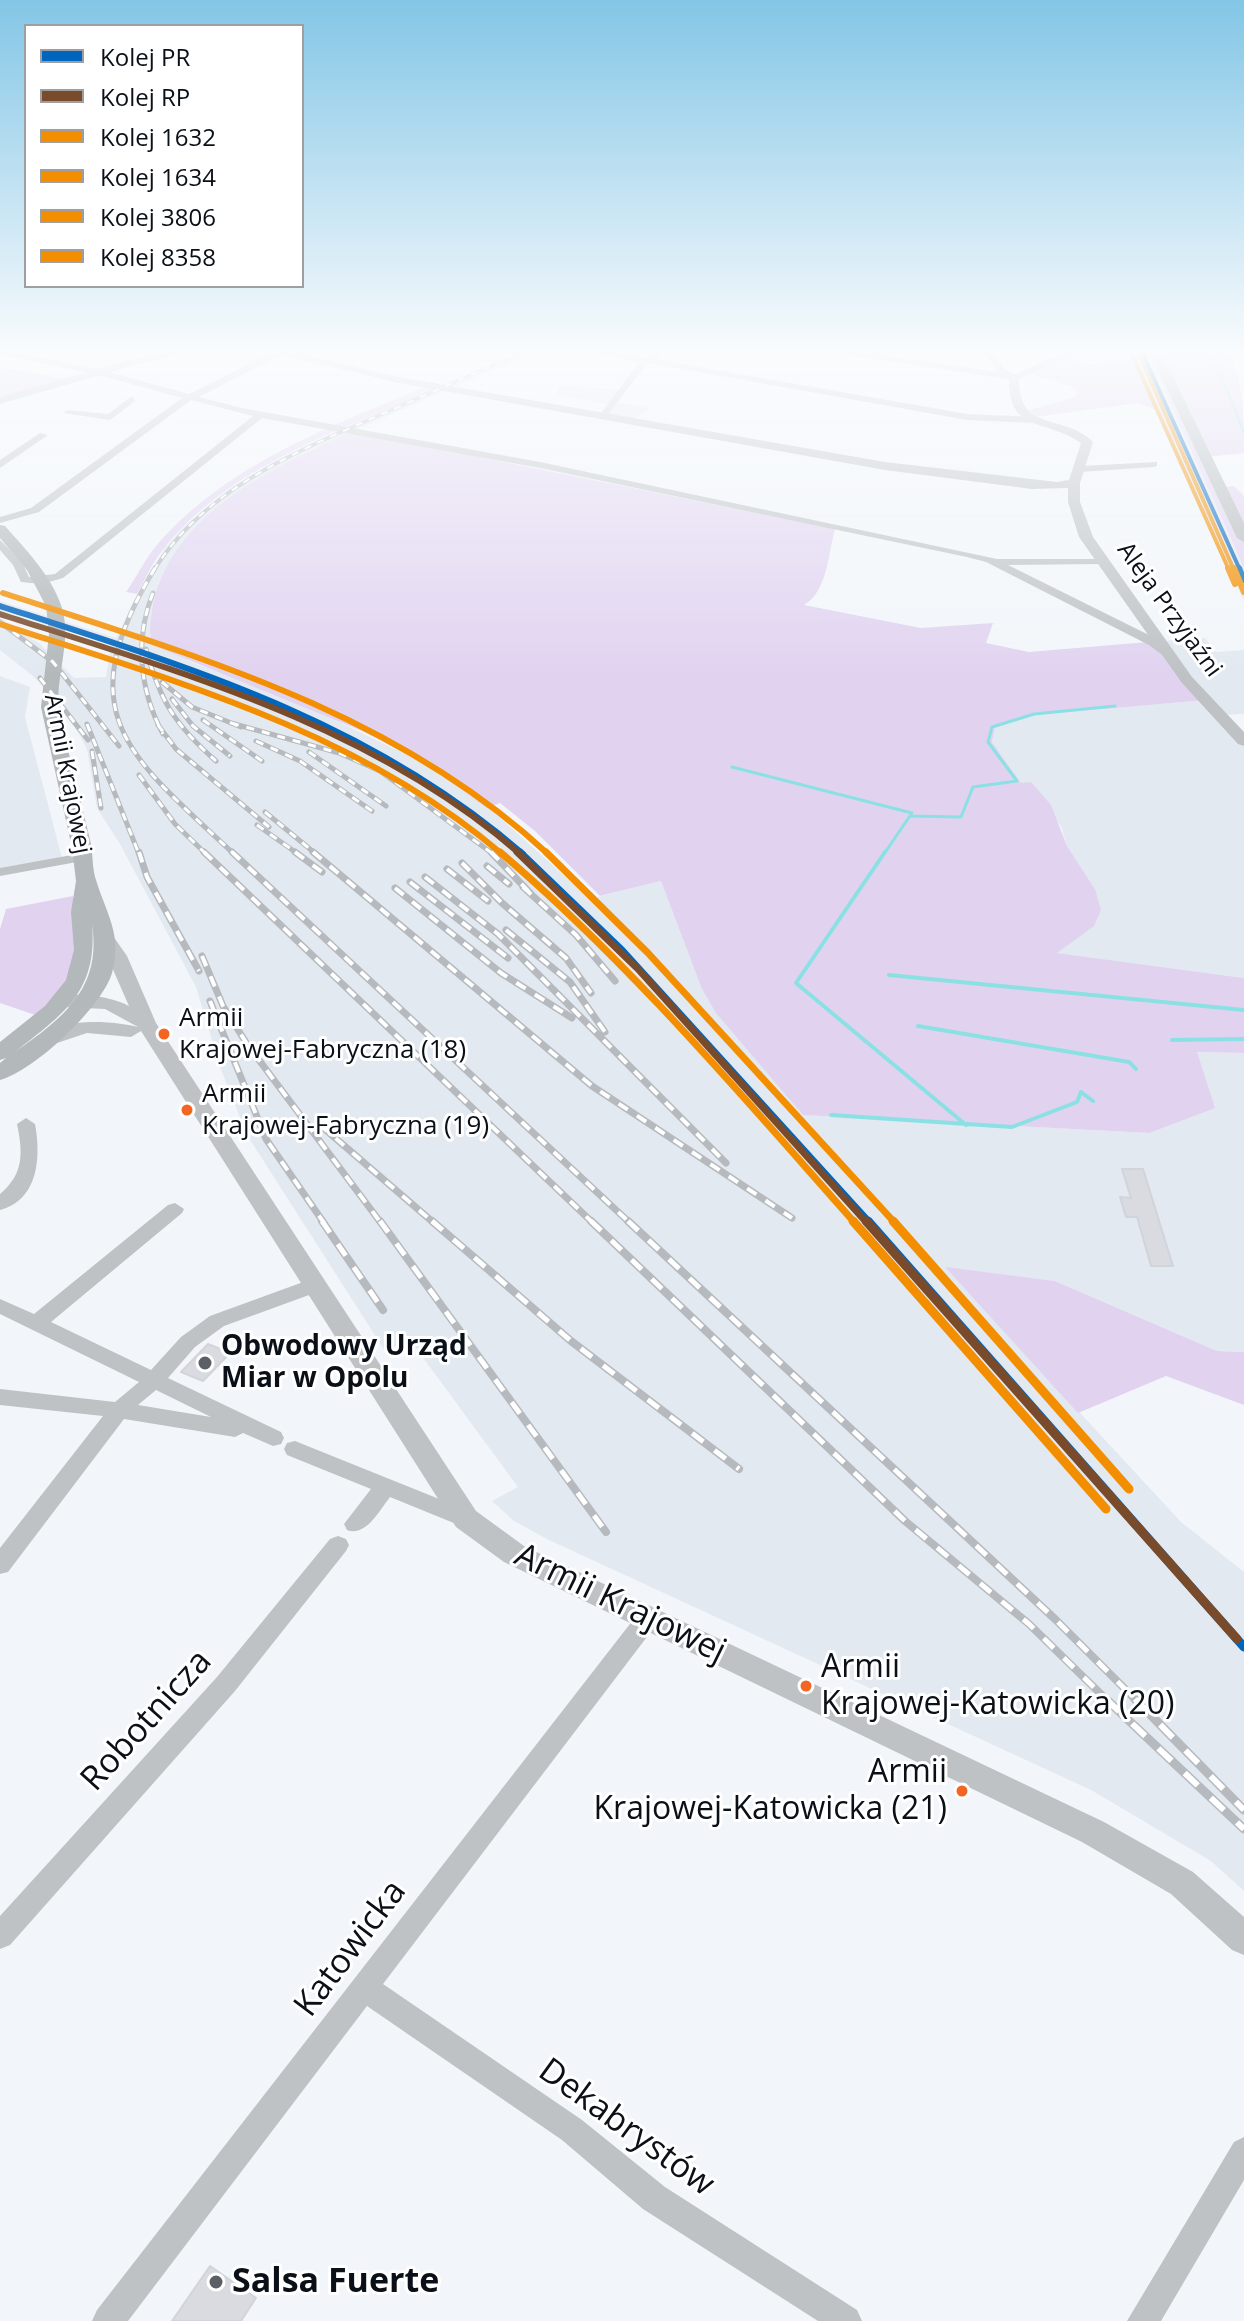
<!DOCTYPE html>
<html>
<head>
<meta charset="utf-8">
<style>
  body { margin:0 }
  #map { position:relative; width:1244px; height:2321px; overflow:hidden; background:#f2f6fa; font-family:"Open Sans",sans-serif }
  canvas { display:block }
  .legend { position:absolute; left:24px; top:24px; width:280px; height:264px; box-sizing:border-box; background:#fff; border:2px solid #9d9fa2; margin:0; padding:10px 14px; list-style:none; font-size:24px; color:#0a1017 }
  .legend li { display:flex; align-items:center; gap:16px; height:40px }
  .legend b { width:40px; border:2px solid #9d9fa2 }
</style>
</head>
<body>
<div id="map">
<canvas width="1244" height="2321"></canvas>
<ul class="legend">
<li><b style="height:10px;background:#0065bd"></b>Kolej PR</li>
<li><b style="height:10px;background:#7a4b2a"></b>Kolej RP</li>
<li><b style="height:10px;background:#f38e01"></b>Kolej 1632</li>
<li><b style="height:10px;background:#f38e01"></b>Kolej 1634</li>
<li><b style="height:10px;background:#f38e01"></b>Kolej 3806</li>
<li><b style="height:10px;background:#f38e01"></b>Kolej 8358</li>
</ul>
</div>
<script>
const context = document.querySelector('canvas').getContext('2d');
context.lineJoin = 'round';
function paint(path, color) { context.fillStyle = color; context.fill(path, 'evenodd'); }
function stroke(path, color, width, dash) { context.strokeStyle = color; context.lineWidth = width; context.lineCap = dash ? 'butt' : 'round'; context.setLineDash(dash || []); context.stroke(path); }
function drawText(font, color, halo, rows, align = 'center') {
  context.font = font + ' "Open Sans",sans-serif'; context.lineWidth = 6; context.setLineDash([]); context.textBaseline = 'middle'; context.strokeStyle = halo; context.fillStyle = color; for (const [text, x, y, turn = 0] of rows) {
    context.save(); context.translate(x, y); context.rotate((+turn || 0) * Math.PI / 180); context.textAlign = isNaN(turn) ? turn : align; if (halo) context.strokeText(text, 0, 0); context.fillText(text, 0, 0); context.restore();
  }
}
const built = new Path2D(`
  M526 350H539L304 453 185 540 159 583 151 613 150 637 191 662 291 699 426 764 496 814 590 899 661 881 701 987 803 1115 1149 1133 1196 1052 1244 1053V1352L1217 1351 1055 1281 946 1268 1181 1522 1244 1572V1891L1211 1861 1091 1790 549 1540 514 1521 492 1501 518 1487 410 1340 385 1351 247 1135 220 1067 196 987 120 844 97 808 87 749 81 737 57 702 33 676 0 650V618L40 644 74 678 106 677 111 645 13 613 0 617V601L116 638 164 549 184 526 228 490 271 463 330 435Z
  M1131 350H1146L1244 568V602Z
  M560 385 623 390 615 402 650 408 632 421 604 416 611 405 556 395Z
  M1205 638 1216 652 1244 650V714L1221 715 1244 741V978L1056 953 1095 889 1067 846 1061 826 1021 783 992 742 995 728 1036 715 1205 700 1160 641Z
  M0 676 30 687 25 717 62 858 0 868Z`);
const green = new Path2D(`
  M1146 350H1228C1244 380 1244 418 1244 453L1205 457 1221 487 1234 486 1244 496V568Z
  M1070 357 1083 365 1135 360 1158 411 1138 403 1036 417 1029 410 1075 397 1077 392 1072 387 1028 373Z
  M0 367 66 379 0 397Z
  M425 387 436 389C341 430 228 466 162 551 152 564 145 579 137 594L126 592C136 578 145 559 156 546 224 466 330 426 425 387Z
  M352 431 835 529C828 555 827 592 804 605L921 628 993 623 986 643 1029 652 1160 641 1206 700 1036 715 995 728 992 742 1021 783 1031 782 1051 805 1067 846 1095 889 1101 910 1094 926 1057 953 1244 978V1053L1197 1052 1215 1108 1149 1133 803 1115 716 1013 701 987 661 881 600 896 535 831 500 803 487 808 426 764 362 731 152 645C148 629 151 612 155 596 180 509 276 466 352 431Z
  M73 896 76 952 68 980 38 1016 0 1003V929L6 909Z
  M945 1267 1055 1281 1217 1351 1244 1352V1405L1166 1376 1078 1413Z`);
const streamFar2 = new Path2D(`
  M1205 350 1224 382 1244 433`);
const streamFar1 = new Path2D(`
  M732 767 912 813 884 854
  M911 816 961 817 973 787 1017 781 988 742 992 727 1034 714 1115 706`);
const stream = new Path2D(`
  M885 852 796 983 966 1125
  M889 975 1244 1010
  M918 1026 1129 1062 1136 1069
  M1172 1040 1244 1039
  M831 1115 1012 1127 1077 1102 1081 1092 1093 1101`);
const building = new Path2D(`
  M1122 1169H1143L1173 1266H1151L1137 1217H1126L1120 1197 1131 1198Z
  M208 1344 230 1353 203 1381 181 1372Z
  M210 2266 256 2298 241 2321H172Z`);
const minor = new Path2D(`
  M0 350 98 369 189 394 277 350 280 355 199 397 242 408 540 462 997 559H1107L1109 561 1103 564 1008 565 1157 639 1175 654 1165 657 1149 645 986 562 967 557 540 468 262 418 63 578 42 584 21 582 13 565 0 550V540L22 562 29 577 55 574 253 416 191 400 39 512 0 523V517L31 508 182 398 98 375 0 354Z
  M583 350H604L645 358 656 350H666L654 359 967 414 1035 417 1040 420 1035 423 967 420 648 363 604 419 599 416 639 362Z
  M817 350H843L998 372 982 350H991L1004 368 1018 377 1014 380Z
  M132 396 135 401 110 420 63 413 68 410 108 414Z
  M40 433 48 435 0 468V460Z
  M1157 462V466L1154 467 1080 472 1075 469 1080 466Z
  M83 853 90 857 88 860 0 876V868Z
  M26 1118 35 1124C41 1156 39 1200 0 1210V1194C24 1174 23 1153 17 1124Z
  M175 1203 184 1209 182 1213 51 1322 151 1370 181 1337 210 1316 306 1281H320L323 1286 320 1291 224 1326 195 1347 168 1378 281 1432 284 1438 281 1444 273 1446 243 1433 235 1437 124 1419 8 1572 0 1574V1548L103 1416 0 1405V1389L115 1402 139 1382 0 1314V1299L34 1314 168 1205ZM156 1390 211 1417 138 1405Z
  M295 1441 474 1513 477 1519 474 1525 466 1528 390 1497C379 1511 366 1537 347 1530L344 1524 371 1489 287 1455 284 1449 287 1443Z
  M338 1536 346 1539 349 1545 346 1551 235 1691 10 1945 0 1949V1916L217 1677 330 1539Z
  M648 1608 656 1611 660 1618 656 1625 383 1984 582 2120 665 2187 857 2310 862 2321H818L643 2209 562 2140 367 2006 128 2321H92L97 2310 640 1611Z
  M1244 2137V2180L1161 2321H1127L1234 2142Z`);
const tertiary = new Path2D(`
  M174 350H198L142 363 0 404V397L136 358Z
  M261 350H282L399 377 885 462 1057 482 1069 480 1081 443C1046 418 1007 434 1009 377L1069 350H1084L1019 379C1019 434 1063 412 1093 442L1080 483V502L1093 537 1192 677 1244 732V746L1238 744 1182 683 1079 537 1068 502V488L1032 489 885 470 399 383Z
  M106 934 113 936 127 956 156 1023 476 1511 524 1546 1104 1822 1193 1872 1244 1917V1955L1232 1950 1171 1894 1082 1842 504 1562 456 1527 141 1031 131 1037 87 1033 45 1047 35 1041C56 1017 110 1020 138 1027L105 1009 63 1007 53 1001C66 988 113 997 129 1006L107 956 97 940Z`);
const secondary = new Path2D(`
  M1149 350H1160L1244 523V542L1237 538Z
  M0 525 5 526C26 550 50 574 61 605 74 642 52 682 60 719 71 761 81 802 91 844 93 855 92 869 96 880 106 913 123 935 112 973 102 1007 34 1071 0 1080V1063L6 1058 0 1060V1042L45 1006 66 980 74 950 71 912 76 881 72 848 41 707 49 634 46 606 27 570 0 538ZM92 924C102 989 63 1018 15 1052 63 1014 98 992 92 924Z`);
const railFar4 = new Path2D(`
  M154 570C205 488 298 451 382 414 431 393 479 371 528 350`);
const railFar3 = new Path2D(`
  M155 568C67 714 128 755 234 854
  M153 593C134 640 140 691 163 734
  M0 622 53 662 119 746
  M146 649C160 701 175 725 216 761
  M40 678 88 740
  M162 682 192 707 241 727
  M172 699 193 726 230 756
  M203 720 262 761
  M231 723 339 753 380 771 493 854
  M87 724 139 854
  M158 725 176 749 269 827
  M256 741 300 761 372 811
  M92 751 101 808
  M309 752 386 806
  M139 775 175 824 206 854
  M265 812 316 854
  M257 825 298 854`);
const railFar2 = new Path2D(`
  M139 852 147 877 199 971
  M204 852 593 1223
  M232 852 630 1223
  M295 852 322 872
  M313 852 592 1086 792 1218
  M491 852 532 895
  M462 863 502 903 566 958 591 993
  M487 866 509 884
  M447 869 488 901
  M425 877 498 934 726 1163
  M410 882 508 958
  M523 887 576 935 615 981
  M395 888 501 973 572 1018
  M506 930 570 982 605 1032
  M202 956 223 1006 247 1044 381 1223
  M210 1001 266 1139 324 1223
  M319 1124 434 1223`);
const railFar1 = new Path2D(`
  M322 1221 383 1310
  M380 1221 606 1532
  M432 1221 571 1341 739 1469
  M591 1221 905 1521 1029 1624 1108 1701
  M628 1221 1056 1620 1137 1701`);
const rail = new Path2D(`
  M1106 1699 1244 1829
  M1135 1699 1244 1810`);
const rail1Far3 = new Path2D(`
  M1141 350 1240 570`);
const rail1Far2 = new Path2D(`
  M1239 568 1244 580
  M0 606C189 667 370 721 523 854`);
const rail1Far1 = new Path2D(`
  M520 852 622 950 870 1223`);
const rail1 = new Path2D(`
  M868 1221 1244 1647`);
const rail2Far2 = new Path2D(`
  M0 614C181 672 374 726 520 854`);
const rail2Far1 = new Path2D(`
  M517 852 638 969 867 1223`);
const rail2 = new Path2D(`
  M866 1221 1237 1639`);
const rail3Far2 = new Path2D(`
  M3 593C197 656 395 712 548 854`);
const rail3Far1 = new Path2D(`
  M546 852 648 953 895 1223`);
const rail3 = new Path2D(`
  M893 1221 1129 1489`);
const rail4Far2 = new Path2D(`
  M0 624C176 681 359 732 502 854`);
const rail4Far1 = new Path2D(`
  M500 852C629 962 743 1097 855 1223`);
const rail4 = new Path2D(`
  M853 1221 1106 1509`);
const rail5Far1 = new Path2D(`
  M1137 350 1234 570`);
const rail5 = new Path2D(`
  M1234 568 1244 592`);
const rail6Far1 = new Path2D(`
  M1132 354 1229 570`);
const rail6 = new Path2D(`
  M1228 568 1235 584`);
const markers = [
  [164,1034,7,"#f26522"],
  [187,1110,7,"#f26522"],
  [205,1363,8,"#5b6066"],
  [806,1686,7,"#f26522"],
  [962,1791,7,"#f26522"],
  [216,2282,8,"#5b6066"]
];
const farStreetnames = [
  ["Aleja Przyjaźni",1169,610,54],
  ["Armii Krajowej",67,774,79]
];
const busNames = [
  ["Armii",179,1019],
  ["Krajowej-Fabryczna (18)",179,1051],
  ["Armii",202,1095],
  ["Krajowej-Fabryczna (19)",202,1127]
];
const poiNames = [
  ["Obwodowy Urząd",221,1347],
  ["Miar w Opolu",221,1379]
];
const nearBusnames = [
  ["Armii",821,1668],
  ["Krajowej-Katowicka (20)",821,1705],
  ["Armii",947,1773,"right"],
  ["Krajowej-Katowicka (21)",947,1810,"right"]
];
const nearStreetnames = [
  ["Armii Krajowej",620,1604,26],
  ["Robotnicza",147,1721,-48],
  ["Katowicka",351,1949,-53],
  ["Dekabrystów",626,2128,36]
];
const nearPoinames = [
  ["Salsa Fuerte",232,2282]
];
paint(built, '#e2e9f0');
paint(green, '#e1d3f0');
stroke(streamFar2, '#8be0e4', 2);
stroke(streamFar1, '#8be0e4', 3);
stroke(stream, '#8be0e4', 4);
paint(building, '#d9dbe1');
stroke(building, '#d2d4db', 2);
paint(minor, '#bec2c4');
paint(tertiary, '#bec2c4');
paint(secondary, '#b3b8ba');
stroke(railFar4, '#b6babe', 4);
stroke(railFar3, '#b6babe', 5);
stroke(railFar2, '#b6babe', 7);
stroke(railFar1, '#b6babe', 8);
stroke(rail, '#b6babe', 9);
stroke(railFar4, '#fff', 2, [7]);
stroke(railFar3, '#fff', 3, [8]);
stroke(railFar2, '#fff', 4, [11]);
stroke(railFar1, '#fff', 5, [14]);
stroke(rail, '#fff', 6, [18]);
stroke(rail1Far3, '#0065bd', 4);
stroke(rail1Far2, '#0065bd', 6);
stroke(rail1Far1, '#0065bd', 7);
stroke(rail1, '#0065bd', 9);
stroke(rail2Far2, '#7a4b2a', 6);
stroke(rail2Far1, '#7a4b2a', 7);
stroke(rail2, '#7a4b2a', 9);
stroke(rail3Far2, '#f38e01', 6);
stroke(rail3Far1, '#f38e01', 7);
stroke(rail3, '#f38e01', 9);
stroke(rail4Far2, '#f38e01', 6);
stroke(rail4Far1, '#f38e01', 7);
stroke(rail4, '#f38e01', 9);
stroke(rail5Far1, '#f38e01', 4);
stroke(rail5, '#f38e01', 6);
stroke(rail6Far1, '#f38e01', 4);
stroke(rail6, '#f38e01', 6);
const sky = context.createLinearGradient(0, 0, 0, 675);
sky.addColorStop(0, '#83c6e6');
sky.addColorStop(0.52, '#f9fbfd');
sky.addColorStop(1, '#f9fbfd00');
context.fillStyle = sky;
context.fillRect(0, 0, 1244, 675);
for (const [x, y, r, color] of markers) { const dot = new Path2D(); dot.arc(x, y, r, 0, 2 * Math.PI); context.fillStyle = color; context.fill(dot); stroke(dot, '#fff', 3); }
drawText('24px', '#0a1017', '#fff', farStreetnames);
drawText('26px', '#0a1017', '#fff', busNames, 'left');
drawText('bold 28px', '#0a1017', '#fff', poiNames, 'left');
drawText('32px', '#0a1017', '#fff', nearBusnames, 'left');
drawText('34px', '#0a1017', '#fff', nearStreetnames);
drawText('bold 34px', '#0a1017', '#fff', nearPoinames, 'left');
</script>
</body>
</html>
